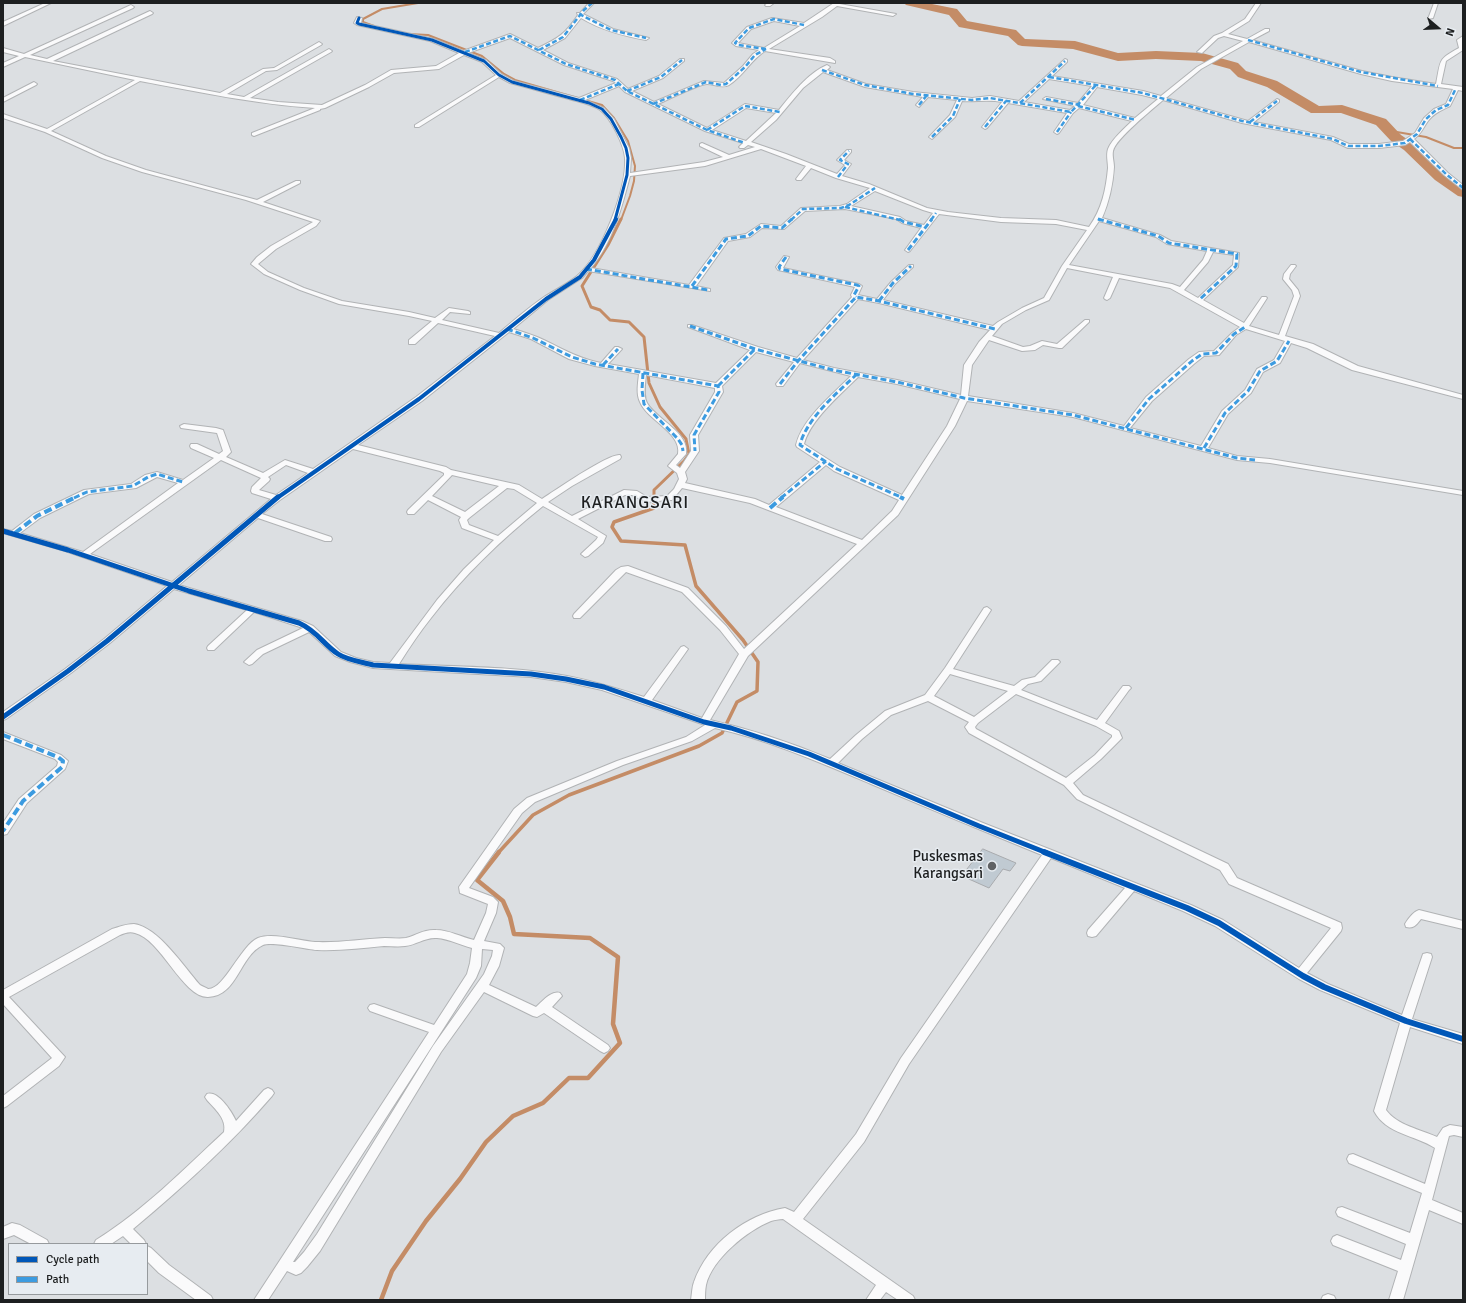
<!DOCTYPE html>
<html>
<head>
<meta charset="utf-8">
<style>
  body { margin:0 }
  #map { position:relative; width:1466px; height:1303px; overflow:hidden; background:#dcdfe2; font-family:Signika,sans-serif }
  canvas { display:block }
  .frame { position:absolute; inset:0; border:4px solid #1d1f20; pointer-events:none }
  .legend { position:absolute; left:8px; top:1243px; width:140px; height:52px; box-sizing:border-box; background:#e7ecf1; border:1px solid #969a9d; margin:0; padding:5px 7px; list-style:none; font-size:12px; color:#1d1f20 }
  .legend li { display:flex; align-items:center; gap:8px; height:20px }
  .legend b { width:20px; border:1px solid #969a9d }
  .north { position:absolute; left:1418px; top:8px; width:40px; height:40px; -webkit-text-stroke:3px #e7ecf1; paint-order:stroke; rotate:109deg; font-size:11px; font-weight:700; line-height:16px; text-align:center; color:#1d1f20 }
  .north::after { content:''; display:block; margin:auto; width:14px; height:18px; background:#1d1f20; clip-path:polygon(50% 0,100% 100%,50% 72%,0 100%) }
</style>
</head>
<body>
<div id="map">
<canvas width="1466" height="1303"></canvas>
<div class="frame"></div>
<ul class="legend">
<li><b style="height:5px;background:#0057b8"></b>Cycle path</li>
<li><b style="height:5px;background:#3c9be0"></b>Path</li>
</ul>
<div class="north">N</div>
</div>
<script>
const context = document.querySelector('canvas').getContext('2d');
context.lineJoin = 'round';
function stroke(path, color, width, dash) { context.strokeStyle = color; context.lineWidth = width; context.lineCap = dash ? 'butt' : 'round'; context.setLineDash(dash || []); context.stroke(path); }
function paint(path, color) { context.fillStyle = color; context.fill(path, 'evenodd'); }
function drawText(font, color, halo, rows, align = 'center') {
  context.font = font + ' Signika,sans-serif'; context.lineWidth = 3; context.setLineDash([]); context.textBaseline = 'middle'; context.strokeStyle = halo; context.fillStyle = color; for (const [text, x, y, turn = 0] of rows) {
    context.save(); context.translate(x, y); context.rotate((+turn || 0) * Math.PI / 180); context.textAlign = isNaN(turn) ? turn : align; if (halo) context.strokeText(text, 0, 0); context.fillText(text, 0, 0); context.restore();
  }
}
const streamFar3 = new Path2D(`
  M374 26 363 22V19L382 9 418 3
  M409 34 428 35 482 56 504 74 515 80 602 105 614 118 628 141 635 166 634 181 630 196 621 220
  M1391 131 1426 137 1454 148H1463`);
const streamFar2 = new Path2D(`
  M621 219 608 245 582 286 591 307 600 310 610 320 629 322 644 337 649 383 660 407 686 439 689 454 684 461 654 490V498`);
const streamFar1 = new Path2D(`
  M498 853 533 815 569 795 699 746 722 733 737 702 757 691 758 662 743 640 696 586 685 545 621 541 612 527 614 522 654 508V497`);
const stream = new Path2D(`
  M381 1300 392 1271 426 1221 460 1179 486 1142 513 1116 543 1103 569 1078H588L620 1043 613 1024 618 957 590 938 514 934 510 917 503 901 477 880 499 852`);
const river = new Path2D(`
  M904 3H927L957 9 967 21 1016 30 1025 39 1075 41 1118 53 1156 51 1202 53 1238 63 1246 71 1277 81 1319 106 1342 105 1386 119 1401 135 1414 144 1445 174 1463 186V197L1458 196 1435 180 1404 150 1391 141 1376 125 1341 113H1311L1267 87 1238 77 1230 69 1201 61 1156 59 1118 61 1073 49 1022 46 1018 45 1008 36 959 27 949 15 906 5Z`);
const building = new Path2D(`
  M983 849 1016 863 1010 871 1003 869 989 888 962 876Z`);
const minor = new Path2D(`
  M45 3H51L3 26V22Z
  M589 3H594L583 14 613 29 649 38 646 40C623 36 601 30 581 18L565 38 543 50 568 63 617 79 628 89 659 76 680 59H684V61L663 78 632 91 654 102 704 81 724 83 743 66 753 54 759 50 736 46 732 43 747 27 772 18 804 23 834 3 896 14 893 16 837 6 822 17 769 49 830 58 835 61V63L765 51C751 60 743 76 729 85 721 89 715 84 707 84 700 84 667 100 658 104L707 128 745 104 779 110C792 94 808 73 827 65L830 67 827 70 866 84 913 92 972 98 990 96 1019 101 1065 59 1067 60V62L1052 76 1143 91 1161 96 1197 67 1243 41 1224 36 1218 38 1202 53 1197 52 1214 36 1222 33 1245 19 1256 3H1261L1249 21 1228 34 1247 39 1265 29H1269V31L1252 40 1362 71 1392 77 1436 84C1441 60 1437 60 1459 48L1457 40 1463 36V50L1446 61 1441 84 1463 87V91L1458 90 1450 106C1442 110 1434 113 1428 121 1423 128 1421 134 1414 139L1448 173 1463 185V190L1444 175 1410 142 1405 145 1379 148H1348L1331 140 1242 123 1163 100C1153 109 1115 139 1113 151 1112 156 1114 162 1114 167 1113 184 1109 202 1102 218L1160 235 1171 241 1239 253 1238 267 1203 300 1244 323 1262 297H1266L1267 298 1249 326 1279 335 1294 296 1292 290 1283 279 1284 274 1291 265H1295L1296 266 1290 274 1289 279 1298 290 1300 296 1285 336 1313 344 1358 366 1463 395V399L1352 370 1307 348 1291 343 1280 363 1263 372 1251 393 1228 414 1208 448 1237 456 1270 459 1463 491V495L1270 463 1237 460 1073 417 967 401 955 426 898 515 748 656 710 720C750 729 792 743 830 759L856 735 885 711 925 695 945 668 984 608 987 607 991 610 953 669 1014 686 1022 680 1035 677 1052 660H1058L1060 662 1041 681 1028 684 1021 690 1097 720 1123 686H1129L1131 688 1129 690 1105 723 1119 731 1122 738 1101 759 1073 783 1083 795 1228 864 1237 878 1341 923 1342 928 1341 931 1307 973 1328 984 1402 1015 1422 957 1423 954 1427 953 1431 954 1432 957 1412 1019 1463 1034V1044L1410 1027 1386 1110C1398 1126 1420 1129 1437 1137L1443 1128 1450 1125 1463 1127V1137L1454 1135 1449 1136 1432 1200 1463 1213V1224L1429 1210 1403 1300H1389L1398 1271 1333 1245 1331 1241 1333 1237 1337 1235 1401 1260 1406 1244 1338 1216 1336 1212 1338 1208 1342 1207 1410 1233 1422 1193 1349 1163 1347 1159 1349 1155 1353 1154 1425 1184 1435 1148C1415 1135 1386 1134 1374 1111L1400 1023 1320 990 1299 979 1215 926 1183 911 1134 891 1096 936 1092 937 1088 936 1087 933 1088 930 1125 888 1051 858 909 1064 864 1142 803 1219 913 1296 915 1300H898L886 1292 880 1300H866L876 1285 783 1219C779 1219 775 1220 771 1221 748 1230 712 1259 706 1285 705 1290 705 1295 705 1300H691C692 1294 692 1287 694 1282 708 1243 746 1215 785 1208L794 1212 856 1134 901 1058 1042 855C985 832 928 808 871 784 821 763 769 740 715 728L692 741 623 765 535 802 522 813 469 888 493 897 498 902 496 913 484 941 500 944 504 948 499 966 489 985 536 1007C542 1002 551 990 560 993L562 996 552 1007 608 1045 610 1048 608 1051 604 1053 600 1051 544 1013 537 1017 533 1016 484 992 441 1052 320 1251 307 1267 301 1273 296 1275 287 1271 268 1300H254L429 1032 370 1011 368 1008 370 1005 374 1004 434 1025 467 974 470 963 472 948C460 945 449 939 437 938 425 937 416 945 405 946 398 947 391 946 384 946 361 948 340 951 317 950 305 949 272 941 263 945 239 956 238 996 208 997 183 998 161 939 135 933 130 931 124 933 120 935L9 997 65 1057 59 1066 7 1106 3 1108V1096L52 1058 3 1004V990L112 929C119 927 126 924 134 924 158 927 184 967 200 985 202 986 206 988 208 989 224 990 241 945 258 938 273 932 299 941 315 942 339 943 362 939 385 938 392 938 400 939 406 938 417 935 424 929 436 930 449 930 461 937 474 940L486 913 488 904 460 893 459 887 514 809 527 798 617 761 686 737 705 725 602 690 566 682 531 677 373 668 350 662 335 656 309 632 263 654 252 664 249 665 244 662 257 650 303 628 254 612 214 650H208L207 648 208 646 247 610 174 589 110 643 71 673 6 719 3 720V712L65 669 104 639 167 586 65 551 3 533V529L12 531 34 514 84 490 131 484 145 475 157 472 183 480 214 458 191 448 190 446 191 444H197L219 454 223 451 217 433 181 428 180 426 184 424 216 428 223 430 231 452 226 457 263 473 285 460 313 469 416 397 495 336 438 323 415 344H409V340L432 321 409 316 339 304 300 290 264 274 251 264 257 257 271 246 313 222 246 200 142 172 102 158 45 132 3 118V114L47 129 135 80 25 57 3 67V63L19 56 3 52V48L24 54 131 5 134 7 133 8 30 55 47 59 150 11 153 13 152 14 53 61 220 93 263 69 274 68 319 42 322 44 321 45 277 70 266 71 227 94 244 97 329 49 332 51 331 52 250 98 278 102 322 105 365 85 391 70 436 66 459 53 430 41 357 25 354 23 357 17 362 18 361 23 434 39 463 51 510 34 538 48C559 38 565 34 578 15L577 13H580ZM774 21 800 26 764 48 738 43 751 29ZM510 38 564 65 613 81 616 83 579 98 514 81 501 74 486 60 468 53ZM1249 42 1361 74 1392 81 1453 89 1446 104 1434 109 1424 118 1415 133 1403 141 1379 144H1349L1333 137 1254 122 1279 102V100L1277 99 1248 121 1166 98 1201 69ZM464 55 482 62 496 75 415 125V127H419L499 77 510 83C530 88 549 94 569 99 579 102 591 104 600 110 611 118 624 145 625 158 627 189 601 256 577 276 567 284 555 290 544 297 528 308 513 321 499 333L442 320 450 312 470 314V312L468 311 449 308 435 318 409 312 342 301 304 288 268 272 258 264 276 249 316 226 320 221 263 202 300 183V181H296L257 200 146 170 106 156 51 131 140 81C199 92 255 104 315 108L252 133V135L254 136 320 110V109L325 108 369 87 394 73 439 69ZM823 72 865 87 923 97 916 105 919 107 928 97 957 100 950 115 929 137 932 139 955 117 962 101C976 102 989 99 1002 102L982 127 985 129 987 128 1008 103 1067 113 1054 132 1057 134 1059 133 1073 113 1079 108 1132 121C1124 129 1112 139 1108 149 1106 155 1108 162 1108 168 1106 189 1102 209 1089 227L1056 220 1001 218 948 212 927 208 869 184 842 176 851 164 844 160 851 152V150H847L837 160 845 165 837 174 786 154 751 142 776 120 803 88ZM1049 79 1092 86 1078 103 1046 97 1043 99 1075 106 1070 110 1024 102ZM619 86 625 92 705 131 743 143 739 147 740 148H744L748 145 755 147 729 155 702 143 700 144V146L723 157 704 162 630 173 631 158 629 148 614 119 604 108 585 100ZM1097 87 1142 95 1158 99 1135 118 1083 105ZM746 108 776 113 746 141 712 130ZM761 149 806 166 796 179 797 180H801L811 168 836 178 870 188 847 204 840 206 801 208 781 226 761 224 746 234 724 238 689 285 591 268C613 241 621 210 630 176L705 166ZM875 191 923 210 933 213 924 225 906 221 900 217 851 206ZM845 209 896 219 902 223 921 228 905 250 908 252 910 251 939 214 1001 222 1056 224 1087 230 1062 266 1044 298 1022 308 998 322 993 326 883 300 895 284 913 267V265H909L891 282 877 299 858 295 862 286 859 284 783 268 789 257 784 256 776 267 778 270 855 287 851 295 852 297 797 358 758 347 692 325H688V327L750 350 716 383 608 364 622 349 618 347H615L601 363C578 359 558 346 537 337 529 334 521 331 513 329L548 300 582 278 588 271 710 291V289L696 286 728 241 750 237 762 228 784 229 805 211ZM1099 221 1156 237 1167 244 1207 251 1203 260 1180 287 1172 284 1069 265ZM1213 252 1234 255 1233 265 1198 298 1184 290 1208 262ZM1067 268 1113 277 1104 298 1105 299 1107 300 1110 298 1119 278 1170 288 1240 327 1232 333 1214 351 1199 352 1189 359 1146 397 1124 426 1073 413 968 396 972 365 989 340 1022 351 1035 350 1043 345 1059 348H1062L1089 322V320H1085L1057 344 1042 341 1030 346 1023 347 992 336 1002 324 1026 310 1049 300ZM858 299 879 303 990 330 979 342 964 365 961 395 897 380 834 368 803 360ZM1246 329 1285 341 1274 360 1257 369 1245 390 1222 411 1201 446 1130 428 1152 401 1195 363 1204 356 1219 355 1236 335ZM509 332 531 339 569 359 595 366 639 374C638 383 636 394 640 402 647 420 682 433 678 454L668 466 677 473 679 479 674 489 667 496 647 497 637 491 624 490 572 516 548 502 572 486 620 459 621 457 620 455C609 453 554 491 542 499L519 485 451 470 446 467 358 445 422 401ZM756 352 794 362 776 384 777 386H783L800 363 851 376C833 394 802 419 796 445L797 447 820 462 769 505 755 499 685 483 687 479 685 472 699 451 698 435 723 392 722 386ZM646 375 715 388V392L690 435 691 451 680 468 676 465 686 454C690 433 656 419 647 403 643 396 645 384 646 375ZM858 377 897 384 960 399 947 426 902 495 840 467 804 444C810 420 841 394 858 377ZM353 449 440 471 444 473V475L408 510 407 512 408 514H414L428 500 461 517 459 520 462 528 494 540 464 569 437 600 390 663 373 662 356 658 341 652 313 626 302 621 179 585 258 518 325 541H331L332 539 331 537 262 514 280 500ZM221 460 261 478 252 487 251 491 252 493 271 499 172 582 90 554ZM286 465 308 473 276 495 259 490 269 481 270 479 268 477ZM826 465 834 471 899 500 892 511 862 540 776 507ZM452 475 499 486 465 512 432 496ZM157 477 178 483 83 552 20 533 40 518 89 494 136 488ZM507 488 514 489 537 503 498 536 469 525 467 520 469 518ZM682 488 750 503 857 544 744 649 726 626 688 588 628 566 621 567 616 570 574 614 573 616 574 618H580L626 572 682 592 720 630 739 654 702 718 652 700 688 649 684 646 681 647 644 697C619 689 594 681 567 676 513 666 454 667 399 664 409 648 419 633 431 618 463 576 502 539 543 506L598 537 596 540 581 554 585 557 588 556 603 543 606 536 578 519 625 495H632L646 502 669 500H672ZM950 674 1008 691 974 717 934 696ZM1016 694 1096 726 1112 735V737L1095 755 1066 778 976 729 975 727 978 723ZM928 701 969 722 965 727 969 733 1064 785 1077 799 1220 870 1229 884 1331 928 1299 968 1223 920 1191 905 983 823 838 763 862 739 891 715ZM482 949 493 950 492 956 484 974 433 1046 317 1234 304 1252 295 1262H293L476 978 481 966Z
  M768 3H774L770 6H766L765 5Z
  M1434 3H1438L1433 18 1428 19Z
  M34 82 37 84 36 85 3 102V98Z
  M3 732 61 755 68 761 65 769 27 803 7 834 3 835V823L19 799 57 766 58 762 55 759 3 739Z
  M1419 910 1463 921V929L1421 919C1417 924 1414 929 1406 927L1405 924C1408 919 1413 912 1419 910Z
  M268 1088 272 1090 274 1093 272 1096C230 1145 182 1188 133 1229L144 1240 146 1244H131L123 1236 111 1244H94L96 1240C143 1211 183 1170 224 1132 227 1119 215 1109 207 1100L205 1097 207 1094C218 1090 232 1112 236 1121L264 1090Z
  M12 1223 20 1225 47 1240 49 1244H31L14 1235 3 1239V1227Z
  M147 1246 151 1248 169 1265 211 1296 213 1300H196L159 1273 147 1261Z
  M1328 1294 1334 1296 1336 1300H1321L1323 1296Z`);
const quietFar2 = new Path2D(`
  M579 14 611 30 646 38
  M1248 40 1361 72 1438 86
  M766 49 738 45 735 43 749 28 774 19 804 25
  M539 50 563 37 584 10 592 3
  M465 52 510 36 566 64 615 80 627 91 707 130 745 143
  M822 70 865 85 913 94 972 100 990 98 1071 112 1096 85
  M1049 77 1143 93 1242 121 1333 139 1348 146H1379L1405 143 1417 134 1426 119 1436 110 1448 105 1456 88
  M627 91 661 77 682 60
  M1046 99 1080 105
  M580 100 619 84
  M1020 103 1065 61
  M653 104 706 82 721 85 726 84 745 67 755 55 766 49
  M919 105 927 95
  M1078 106 1136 120
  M1250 122 1277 101
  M985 127 1006 101
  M707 130 745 106 780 112
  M1057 132 1071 112
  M932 137 953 116 960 99
  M1410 139 1446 174 1463 188
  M838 177 848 164 840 160 849 151
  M845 207 900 220
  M1098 219 1100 220
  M791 220 803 209 841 208 849 205 875 188
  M931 220 936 213`);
const quietFar1 = new Path2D(`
  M899 219 904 222 925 227
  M1098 219 1158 236 1169 243 1237 254 1236 266 1199 300
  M908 250 932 219
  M786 257 779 267 780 269 857 285 859 286 854 295 856 297
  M586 269 708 290
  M692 286 726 239 748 236 761 226 782 228 792 219
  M879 301 893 283 911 266
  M690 326 755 349 833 370 897 382 964 398 1073 415 1237 458 1255 460
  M507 329 533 338 572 357 595 364 718 386 719 392 694 435 695 451
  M603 365 618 349
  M643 373 642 390 644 404 678 439 682 445 683 451
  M857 374C838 392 806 419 800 445L837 469 903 498
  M780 384 798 361 856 297 879 301 995 329
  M718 386 755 349
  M1126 428 1149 399 1192 361 1202 354 1216 353 1234 334 1245 327
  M1204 448 1225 413 1248 391 1260 371 1277 361 1289 341
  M74 498 87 492 133 486 148 477 157 474 183 482
  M781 498 826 461`);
const quiet = new Path2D(`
  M900 497 904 499
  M770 508 783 497
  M15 533 37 516 76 497
  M3 735 58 757 63 761 62 767 23 801 3 831`);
const cyclewayFar3 = new Path2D(`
  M359 18 357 23 359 24 432 40 484 61 499 75 512 82 589 103 602 109 611 119 621 137 626 148 628 158 627 175 615 220`);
const cyclewayFar2 = new Path2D(`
  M277 498 419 399 546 299 580 277 594 260 616 219`);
const cyclewayFar1 = new Path2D(`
  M3 531 68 550 189 591 299 623C317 631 323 644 338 654 347 660 362 662 373 665L531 674 566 679 604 687 704 722 731 728 809 754 979 826 1047 853
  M3 717 68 671 107 641 278 497`);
const cycleway = new Path2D(`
  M1044 852 1187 908 1219 923 1303 976 1324 987 1406 1021 1463 1039`);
const markers = [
  [992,866,5,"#606264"]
];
const poiNames = [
  ["Puskesmas",983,857],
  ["Karangsari",983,874]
];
const quarterNames = [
  ["KARANGSARI",635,504]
];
stroke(streamFar3, '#c48c66', 2);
stroke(streamFar2, '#c48c66', 3);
stroke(streamFar1, '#c48c66', 3.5);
stroke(stream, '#c48c66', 4.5);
paint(river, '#c48c66');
paint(building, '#c0cad2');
stroke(building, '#a8aaad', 1);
stroke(minor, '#b1b3b5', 2);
paint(minor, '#fafafb');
stroke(quietFar2, '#3c9be0', 2.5, [5, 2.5]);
stroke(quietFar1, '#3c9be0', 3, [6, 3]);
stroke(quiet, '#3c9be0', 4, [8, 4]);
stroke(cyclewayFar3, '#0057b8', 3);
stroke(cyclewayFar2, '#0057b8', 4);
stroke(cyclewayFar1, '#0057b8', 5);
stroke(cycleway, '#0057b8', 6);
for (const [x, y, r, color] of markers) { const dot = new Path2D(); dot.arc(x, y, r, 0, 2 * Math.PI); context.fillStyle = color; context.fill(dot); stroke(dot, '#e7ecf1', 1.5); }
drawText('15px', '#1d1f20', '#e7ecf1', poiNames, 'right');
context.letterSpacing = '1px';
drawText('17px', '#1d1f20', '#e7ecf1', quarterNames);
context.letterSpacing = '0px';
</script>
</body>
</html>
